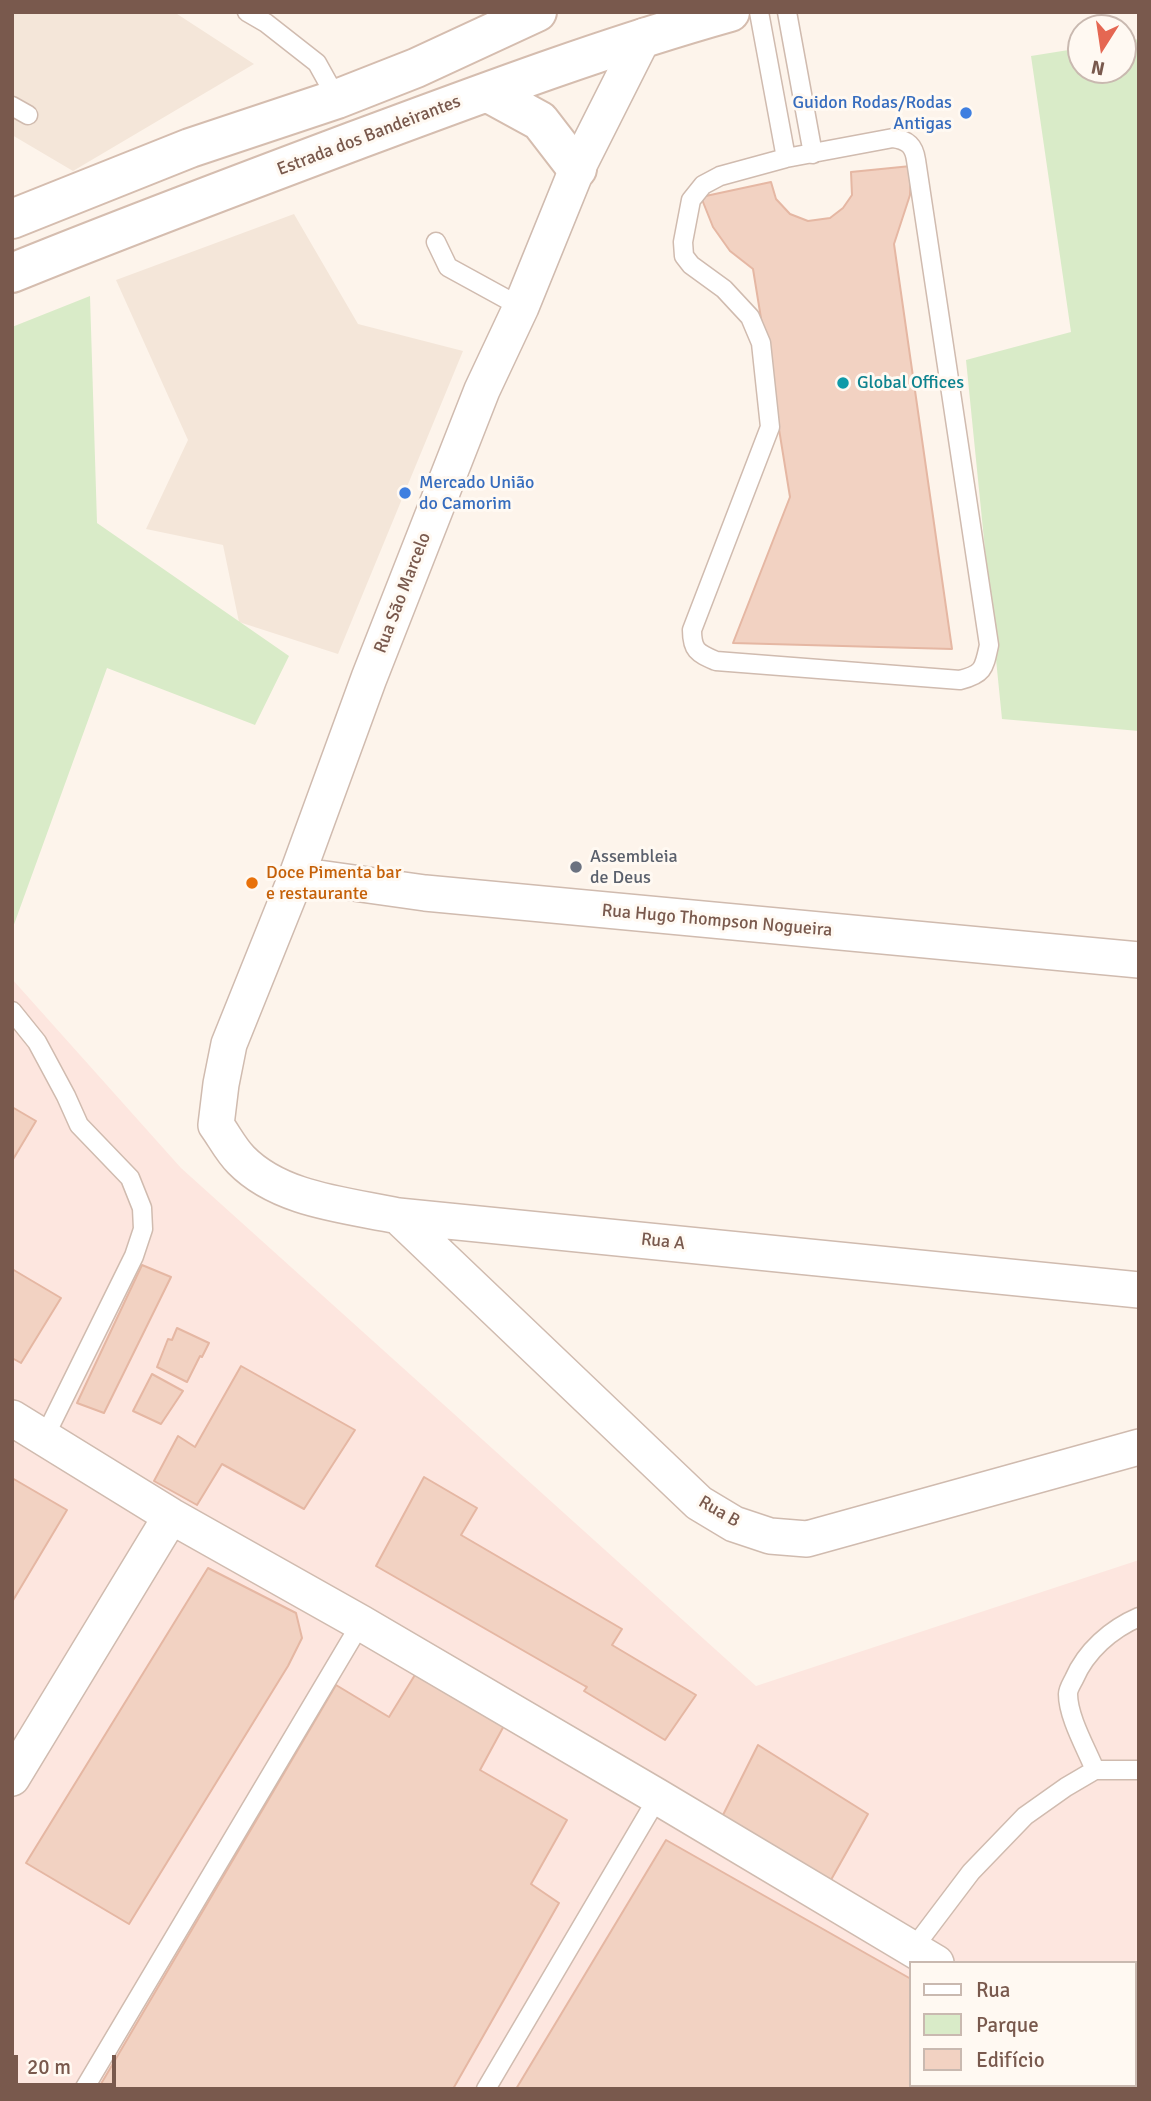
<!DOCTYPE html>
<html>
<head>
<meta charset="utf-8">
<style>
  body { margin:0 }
  #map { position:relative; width:1151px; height:2101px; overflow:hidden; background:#fdf4eb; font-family:Signika,sans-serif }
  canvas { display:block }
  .frame { position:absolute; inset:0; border:14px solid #79594d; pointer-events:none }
  .legend { position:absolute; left:909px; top:1961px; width:228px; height:126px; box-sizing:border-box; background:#fff9f2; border:2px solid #c9b9b0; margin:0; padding:9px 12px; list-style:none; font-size:21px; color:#79594d }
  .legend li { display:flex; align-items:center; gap:14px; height:35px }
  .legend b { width:35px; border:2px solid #c9b9b0 }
  .north { position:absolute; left:1067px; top:14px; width:70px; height:70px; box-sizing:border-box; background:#fff9f2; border:2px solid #c9b9b0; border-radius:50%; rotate:192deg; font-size:19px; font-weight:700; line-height:28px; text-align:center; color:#79594d }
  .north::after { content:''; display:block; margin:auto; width:24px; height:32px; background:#e56752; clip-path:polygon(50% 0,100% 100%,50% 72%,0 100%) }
  .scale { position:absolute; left:14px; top:2055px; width:102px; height:32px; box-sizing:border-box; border:4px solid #79594d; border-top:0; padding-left:9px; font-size:21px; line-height:24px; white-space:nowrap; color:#79594d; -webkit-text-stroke:5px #fff9f2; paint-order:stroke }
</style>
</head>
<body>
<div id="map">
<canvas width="1151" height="2101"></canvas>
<div class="frame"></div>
<ul class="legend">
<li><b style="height:9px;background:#fff"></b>Rua</li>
<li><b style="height:19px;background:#d9ebc8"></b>Parque</li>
<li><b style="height:19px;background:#f2d2c2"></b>Edifício</li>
</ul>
<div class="north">N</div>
<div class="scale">20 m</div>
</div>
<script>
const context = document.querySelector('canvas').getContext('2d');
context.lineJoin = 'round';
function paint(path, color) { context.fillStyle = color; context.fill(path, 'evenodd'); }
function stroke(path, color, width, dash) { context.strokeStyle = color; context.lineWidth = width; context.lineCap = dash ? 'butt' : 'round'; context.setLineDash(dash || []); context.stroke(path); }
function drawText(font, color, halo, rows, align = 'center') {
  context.font = font + ' Signika,sans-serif'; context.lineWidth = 6; context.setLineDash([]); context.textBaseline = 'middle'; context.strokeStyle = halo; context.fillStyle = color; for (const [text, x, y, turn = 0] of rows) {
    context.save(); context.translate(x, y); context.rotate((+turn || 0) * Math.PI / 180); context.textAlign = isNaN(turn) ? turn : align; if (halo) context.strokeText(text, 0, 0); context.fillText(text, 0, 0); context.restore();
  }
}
const residential = new Path2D(`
  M12 12H174L254 64 73 171 12 135Z
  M294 214 358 324 463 351 338 654 239 622 223 545 146 529 188 440 116 280Z`);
const commercial = new Path2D(`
  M12 979 181 1168 756 1686 1139 1560V2089H12ZM911 1963H1135V2085H911Z`);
const green = new Path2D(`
  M1139 39V731L1002 719 966 360 1071 332 1031 56 1081 48V70H1123V42Z
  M90 296 97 523 289 656 255 725 107 668 12 930V327Z`);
const building = new Path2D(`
  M911 166 910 195 894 244 952 649 733 643 790 497 753 269 730 251 713 227 701 197 771 182 776 199 790 214 808 221 830 218 843 208 852 195 851 172Z
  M12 1107 36 1121 12 1161Z
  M142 1265 171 1277 104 1413 77 1403Z
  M12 1269 61 1298 21 1363 12 1358Z
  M177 1328 209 1343 202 1357 200 1356 187 1382 157 1367 168 1339 172 1340Z
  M241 1366 355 1430 304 1509 222 1464 197 1505 154 1481 178 1436 195 1447Z
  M152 1374 183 1391 161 1424 133 1411Z
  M424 1477 477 1508 461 1535 622 1629 612 1645 696 1695 665 1740 584 1691 587 1687 585 1686 376 1566Z
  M12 1478 67 1510 12 1602Z
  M208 1568 296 1613 302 1638 288 1666 129 1924 26 1863Z
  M418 1670 506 1722 480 1770 567 1820 531 1884 559 1903 453 2089H98L336 1685 389 1717Z
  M758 1745 868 1814 827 1887 721 1819Z
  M666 1840 911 1979V2085H1072L1070 2089H516Z`);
const service = new Path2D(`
  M247 12 266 23 317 63 337 99
  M759 12 786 158
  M787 12 813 154
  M12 106 28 115
  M893 138C908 140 914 146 916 160L989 645C984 668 984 674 960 680L716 661C698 653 692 651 692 630L770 427 761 343 750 317 724 289 691 265 684 256 683 242 691 200 703 185 720 176 786 158Z
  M436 242 448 267 521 307
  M12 1011 37 1042 66 1096 79 1125 130 1178 142 1208 143 1229 134 1256 44 1438
  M1095 1770C1086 1748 1068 1717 1068 1694 1068 1689 1072 1683 1074 1679 1086 1651 1111 1629 1139 1617
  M912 1950 971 1872 1025 1816 1066 1787 1095 1770H1139
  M84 2089 361 1623
  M486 2089 658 1797`);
const minor = new Path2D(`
  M644 36 577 169 521 307 482 390 369 678 297 875 229 1044 221 1084 216 1125C224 1136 231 1150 241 1160 280 1200 346 1205 398 1216L1139 1290
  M297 875 425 893 1139 960
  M398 1216 699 1503 734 1524 770 1536 807 1539 1139 1447
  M12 1418 171 1516 361 1623 658 1797 936 1963
  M12 1778 171 1516
  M1123 2085 1124 2089`);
const secondary = new Path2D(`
  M487 92 540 121 577 169
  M12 219 190 148 337 99 416 68 537 12
  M12 273C125 227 240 184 354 141 478 95 602 48 730 12`);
const markers = [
  [966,113,7,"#3f7fe0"],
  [843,383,7,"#0f9aa8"],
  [405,493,7,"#3f7fe0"],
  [576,867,7,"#6b7280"],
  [252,883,7,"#e8710a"]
];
const shopNames = [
  ["Guidon Rodas/Rodas",952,103],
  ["Antigas",952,124],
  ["Mercado União",419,483,"left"],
  ["do Camorim",419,504,"left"]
];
const streetNames = [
  ["Estrada dos Bandeirantes",369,136,-21],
  ["Rua São Marcelo",403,593,-69],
  ["Rua Hugo Thompson Nogueira",717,921,5],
  ["Rua A",663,1242,6],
  ["Rua B",719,1512,30]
];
const cultureNames = [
  ["Global Offices",857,383]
];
const worshipNames = [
  ["Assembleia",590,857],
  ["de Deus",590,878]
];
const foodNames = [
  ["Doce Pimenta bar",266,873],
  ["e restaurante",266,894]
];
paint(residential, '#f4e6d9');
paint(commercial, '#fde6df');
paint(green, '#d9ebc8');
paint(building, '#f2d2c2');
stroke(building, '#e5b7a3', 2);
stroke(service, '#d0bbaf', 21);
stroke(minor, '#d0bbaf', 38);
stroke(secondary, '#d5bdaf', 42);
stroke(service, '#fff', 18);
stroke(minor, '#fff', 35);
stroke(secondary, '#fff', 38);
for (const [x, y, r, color] of markers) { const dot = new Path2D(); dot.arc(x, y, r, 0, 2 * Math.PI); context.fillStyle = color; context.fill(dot); stroke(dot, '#fff9f2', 2.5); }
drawText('18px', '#366cbe', '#fff9f2', shopNames, 'right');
drawText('18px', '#79594d', '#fff9f2', streetNames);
drawText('18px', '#0d838f', '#fff9f2', cultureNames, 'left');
drawText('18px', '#5b616d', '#fff9f2', worshipNames, 'left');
drawText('18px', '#c56008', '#fff9f2', foodNames, 'left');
</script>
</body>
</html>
